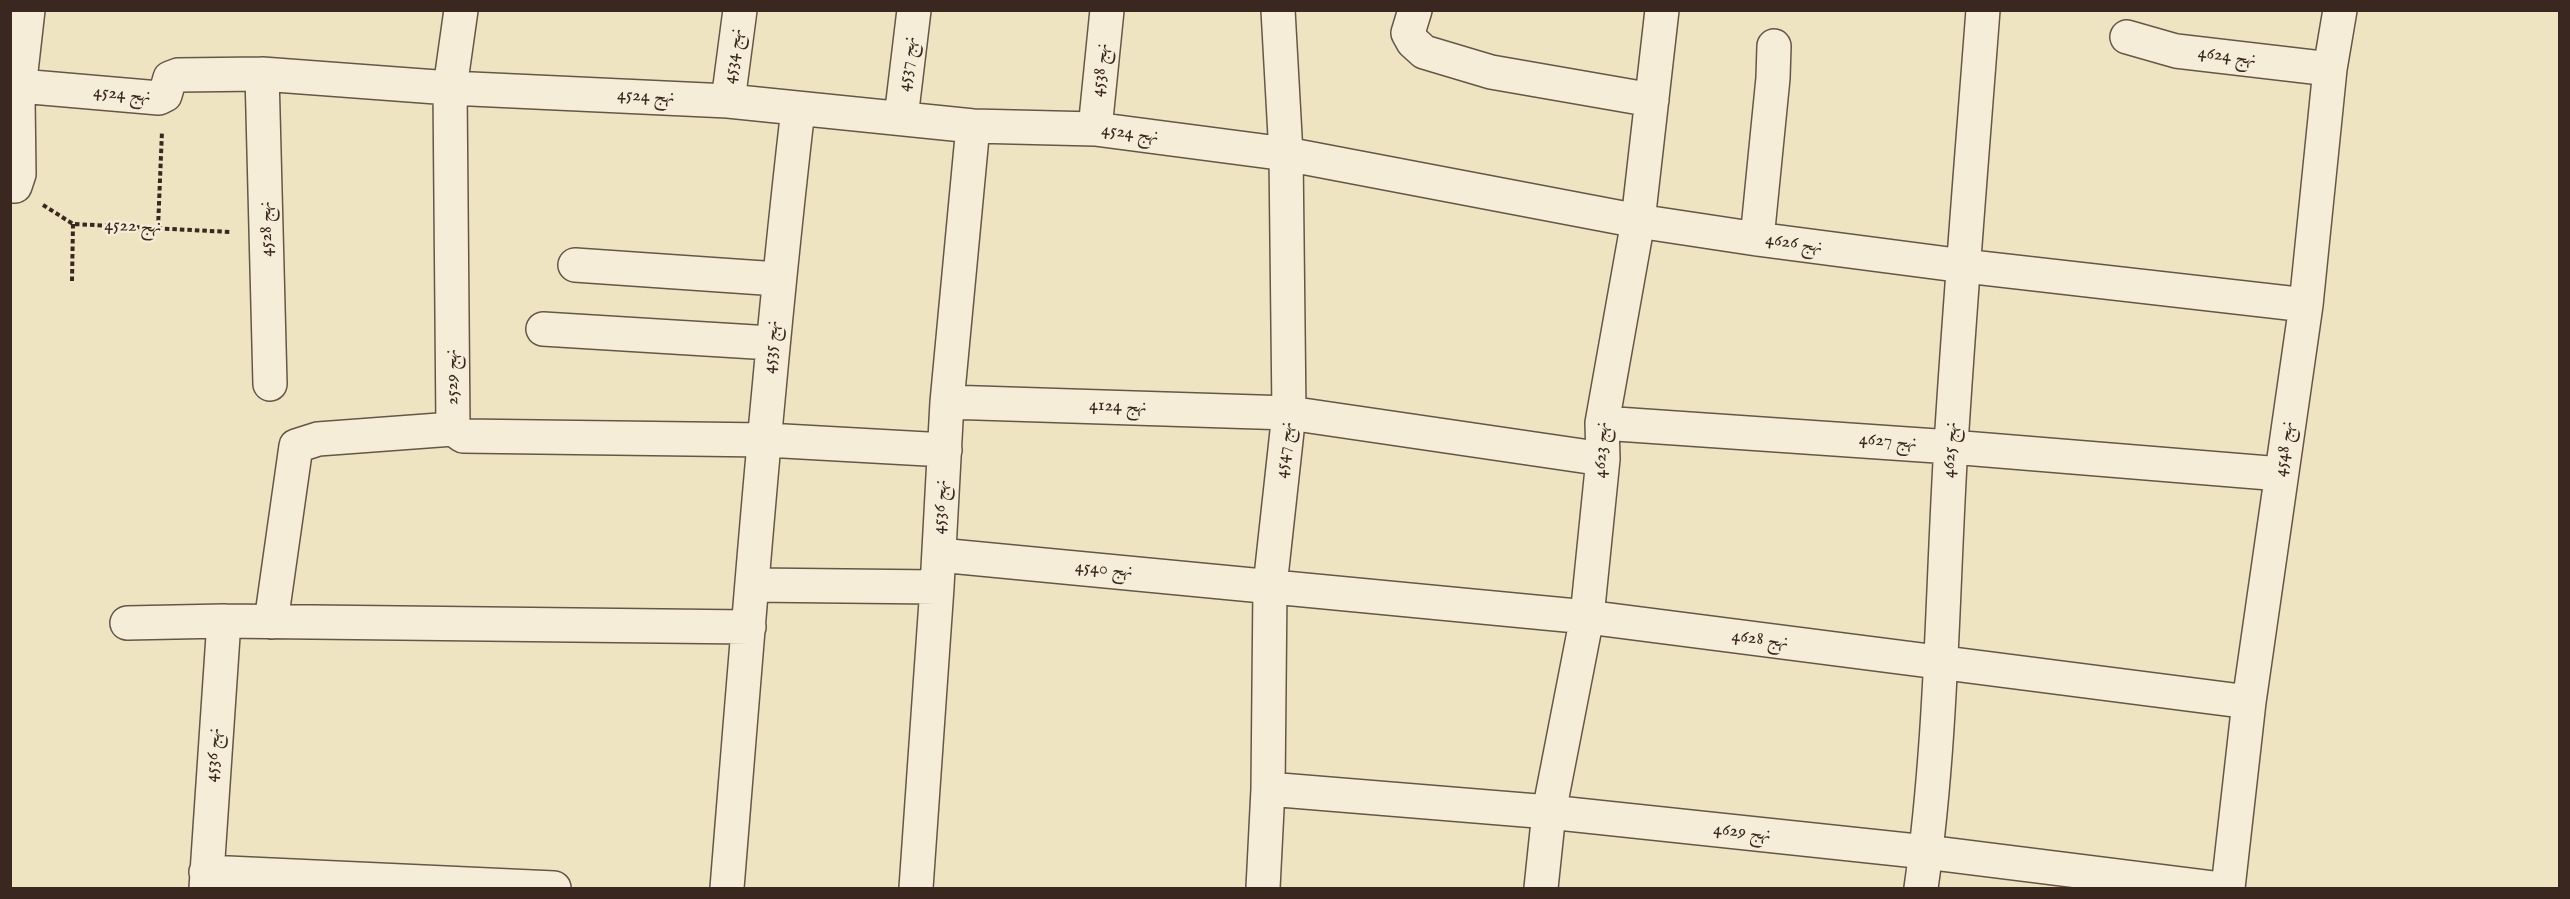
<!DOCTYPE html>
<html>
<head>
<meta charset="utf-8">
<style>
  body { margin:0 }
  #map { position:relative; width:2570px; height:899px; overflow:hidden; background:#efe4c2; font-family:"IM FELL English",serif }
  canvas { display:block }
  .frame { position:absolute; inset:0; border:12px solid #392720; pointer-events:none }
</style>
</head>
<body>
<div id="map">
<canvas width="2570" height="899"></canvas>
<div class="frame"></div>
</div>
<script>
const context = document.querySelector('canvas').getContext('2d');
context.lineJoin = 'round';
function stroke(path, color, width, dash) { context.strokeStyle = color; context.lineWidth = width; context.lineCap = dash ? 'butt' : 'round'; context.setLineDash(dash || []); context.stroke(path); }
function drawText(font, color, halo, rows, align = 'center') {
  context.font = font + ' "IM FELL English",Amiri,serif'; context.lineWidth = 4.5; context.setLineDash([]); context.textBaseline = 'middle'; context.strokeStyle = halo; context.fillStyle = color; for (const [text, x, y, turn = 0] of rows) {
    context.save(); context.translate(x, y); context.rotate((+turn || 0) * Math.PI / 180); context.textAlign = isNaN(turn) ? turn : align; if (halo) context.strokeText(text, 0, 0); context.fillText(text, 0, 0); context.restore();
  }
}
const path = new Path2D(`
  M43 205 73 224 231 232
  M158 228 162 131
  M72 281 73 224`);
const minor = new Path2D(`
  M461 10 450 88 453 429 463 436 766 440 945 450
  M1415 10 1408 33 1413 42 1424 52 1491 72 1652 100
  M2127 37 2176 51 2330 69
  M262 74 270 384
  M20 86 159 98 165 95 170 78 178 75 262 74 450 88 728 101 973 126 1095 129 1286 154 1638 221 1757 239 1964 266 2306 305
  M728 101 740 10
  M901 118 914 10
  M1095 129 1107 10
  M10 186H15L19 174 18 98 28 10
  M1757 239 1773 78 1774 46
  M575 265 778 279
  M543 329 771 343
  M947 402 1289 413 1603 459
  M1602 423 1951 447 2281 474
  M939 555 1587 617 2249 702
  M752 585 937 587
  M271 622 296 446 318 439 453 429
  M127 623 224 621 749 627
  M1268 789 1549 812 1926 852 2214 888
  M206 872 554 888
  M206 888 224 621
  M727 888C748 629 768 368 798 109
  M916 888 937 587 947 402 973 126
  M1263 888 1268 789 1270 586 1289 413 1286 154 1278 10
  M1541 888 1549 812 1587 617 1603 459 1602 423 1638 221 1662 10
  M1921 888C1942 741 1942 593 1951 445 1960 300 1972 155 1983 10
  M2228 888 2249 702 2306 305 2330 69 2340 10`);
const streetNames = [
  ["نهج 4534",734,56,-82],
  ["نهج 4624",2227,57,7],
  ["نهج 4537",908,64,-83],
  ["نهج 4538",1101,70,-84],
  ["نهج 4524",122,95,5],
  ["نهج 4524",646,97,3],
  ["نهج 4524",1130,134,7],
  ["نهج 4522",133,227,2],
  ["نهج 4528",267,229,-91],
  ["نهج 4626",1794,244,8],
  ["نهج 4535",772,347,-86],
  ["نهج 2529",453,377,-91],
  ["نهج 4124",1118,407,2],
  ["نهج 4627",1888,442,4],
  ["نهج 4548",2285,449,-82],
  ["نهج 4547",1285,450,-84],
  ["نهج 4623",1602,450,-88],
  ["نهج 4625",1951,450,-87],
  ["نهج 4536",941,507,-87],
  ["نهج 4540",1104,570,5],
  ["نهج 4628",1760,640,7],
  ["نهج 4536",214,755,-86],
  ["نهج 4629",1742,833,6]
];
stroke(minor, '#665648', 36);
stroke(path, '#392720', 4, [4.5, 3]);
stroke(minor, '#f5edd7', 33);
drawText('18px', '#392720', '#f5edd7', streetNames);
</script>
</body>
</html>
